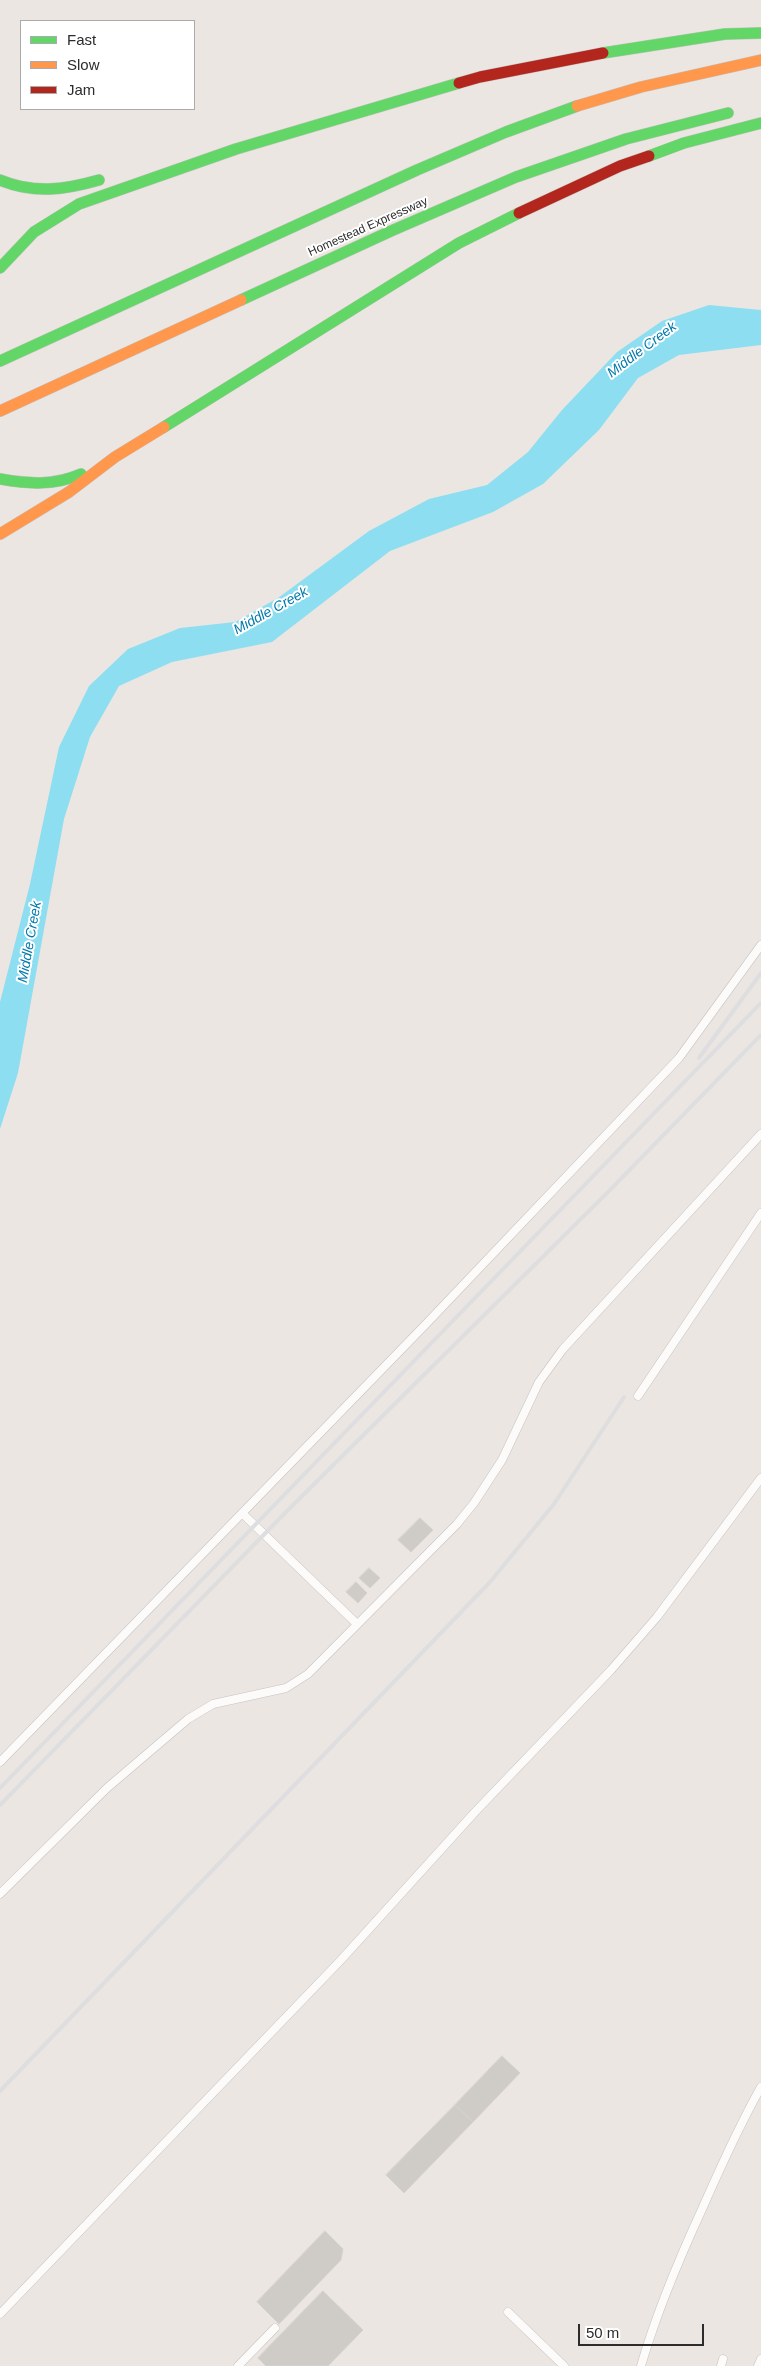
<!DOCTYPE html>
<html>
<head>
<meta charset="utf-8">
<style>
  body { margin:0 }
  #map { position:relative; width:761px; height:2366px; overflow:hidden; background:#ebe6e1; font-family:Arial,sans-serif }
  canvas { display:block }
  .legend { position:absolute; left:20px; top:20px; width:175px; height:90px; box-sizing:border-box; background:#fff; border:1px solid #ababab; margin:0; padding:6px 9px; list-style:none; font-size:15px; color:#2c2c2c }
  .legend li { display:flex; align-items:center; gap:10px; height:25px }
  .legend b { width:25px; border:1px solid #ababab }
  .scale { position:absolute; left:578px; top:2324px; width:126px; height:22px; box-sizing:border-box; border:2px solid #2c2c2c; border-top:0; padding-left:6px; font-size:15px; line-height:18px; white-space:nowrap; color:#2c2c2c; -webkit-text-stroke:4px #fff; paint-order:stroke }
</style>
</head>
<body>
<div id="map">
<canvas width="761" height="2366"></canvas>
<ul class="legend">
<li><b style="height:6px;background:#63d668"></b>Fast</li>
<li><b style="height:6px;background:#ff974d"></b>Slow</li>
<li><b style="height:6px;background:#b3261e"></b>Jam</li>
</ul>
<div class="scale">50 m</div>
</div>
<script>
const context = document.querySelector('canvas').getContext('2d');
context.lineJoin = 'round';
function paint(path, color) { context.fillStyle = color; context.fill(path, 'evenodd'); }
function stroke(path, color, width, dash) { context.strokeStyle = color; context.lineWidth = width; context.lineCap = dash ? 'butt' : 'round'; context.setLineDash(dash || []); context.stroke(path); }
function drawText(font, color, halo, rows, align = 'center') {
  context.font = font + ' Arial,sans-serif'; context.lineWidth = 4; context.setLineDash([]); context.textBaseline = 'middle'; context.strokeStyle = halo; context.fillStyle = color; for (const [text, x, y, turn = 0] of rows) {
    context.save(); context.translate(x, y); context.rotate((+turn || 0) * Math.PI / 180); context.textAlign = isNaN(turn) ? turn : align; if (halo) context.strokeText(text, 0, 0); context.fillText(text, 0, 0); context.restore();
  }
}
const water = new Path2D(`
  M709 305 761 310V345L679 355 638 378 599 430 543 484 493 512 390 551 272 642 172 662 119 686 90 737 64 819 18 1073 0 1129V1002L30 884 59 747 89 686 128 649 180 628 235 622 278 598 369 531 429 499 487 485 528 452 562 410 617 352 662 321Z`);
const building = new Path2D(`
  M420 1518 433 1530 411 1552 398 1540Z
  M369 1568 380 1578 370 1588 359 1578Z
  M356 1582 367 1593 358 1603 346 1592Z
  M502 2056 520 2073 473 2122 455 2105Z
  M455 2105 473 2122 404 2193 386 2175Z
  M325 2231 343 2249 341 2260 279 2324 257 2302Z
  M323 2291 363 2330 328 2366H266L258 2358Z`);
const lane = new Path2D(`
  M638 1396 761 1213
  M242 1513 357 1624
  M0 1762 426 1324 679 1058 761 945
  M0 1894 107 1788 188 1719 213 1704 286 1688 308 1674 457 1524 474 1503 502 1460 539 1382 563 1349 761 1134
  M508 2312 564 2366
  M0 2314 340 1961 475 1812 611 1670 657 1617 761 1478
  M238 2366 275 2328
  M641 2366C657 2311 679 2259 703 2207 721 2166 739 2126 761 2087
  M721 2366 723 2359
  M758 2366 761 2359`);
const fast = new Path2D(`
  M603 53 725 34 761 33
  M649 156 684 143 761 123
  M0 180C34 194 64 190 99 180
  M0 268 34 232 79 204 236 149 459 83
  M241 300 391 231 516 177 626 139 728 113
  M0 361 417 170 506 132 577 106
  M164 427 459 243 519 213
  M0 479C28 484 54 486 81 474`);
const slow = new Path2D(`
  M577 106 641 87 761 60
  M0 411 241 300
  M0 534 69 492 115 457 164 427`);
const jam = new Path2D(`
  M459 83 480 77 603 53
  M519 213 620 166 649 156`);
const rail = new Path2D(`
  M699 1058 761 973
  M0 1788 761 1003
  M0 1805 286 1512 610 1190 761 1035
  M0 2091 490 1582 554 1504 624 1397`);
const streetNames = [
  ["Homestead Expressway",368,227,-24]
];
const waterNames = [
  ["Middle Creek",642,350,-37],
  ["Middle Creek",271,611,-29],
  ["Middle Creek",30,942,-80]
];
paint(water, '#8edef2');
paint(building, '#cfccc8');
stroke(building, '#d6d2cd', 1);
stroke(lane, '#c4c2c3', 9);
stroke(fast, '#c6c4c2', 12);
stroke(slow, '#c6c4c2', 12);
stroke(jam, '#c6c4c2', 12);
stroke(lane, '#fcfbfa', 8);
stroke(fast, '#63d668', 11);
stroke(slow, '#ff974d', 11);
stroke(jam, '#b3261e', 11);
stroke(rail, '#dedee0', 4);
drawText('12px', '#2c2c2c', '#fff', streetNames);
drawText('italic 14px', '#0079ac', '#fff', waterNames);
</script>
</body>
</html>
